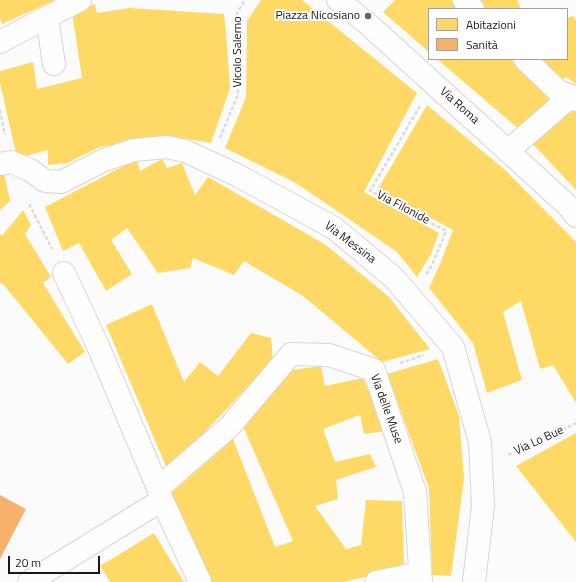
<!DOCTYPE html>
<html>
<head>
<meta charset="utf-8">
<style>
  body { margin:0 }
  #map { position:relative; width:576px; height:582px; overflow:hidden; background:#fbfbfb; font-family:"Titillium Web",sans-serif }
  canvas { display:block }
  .legend { position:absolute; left:428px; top:8px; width:140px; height:52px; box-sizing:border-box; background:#fff; border:1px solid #a5a1a2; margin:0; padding:5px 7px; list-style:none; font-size:12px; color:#1d1516 }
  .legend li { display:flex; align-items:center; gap:8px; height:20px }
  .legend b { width:20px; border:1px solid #a5a1a2 }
  .scale { position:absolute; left:8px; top:556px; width:92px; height:18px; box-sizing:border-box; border:2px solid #1d1516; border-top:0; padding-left:5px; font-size:12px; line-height:14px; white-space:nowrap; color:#1d1516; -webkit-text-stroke:3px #fff; paint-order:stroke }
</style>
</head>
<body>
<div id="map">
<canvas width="576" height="582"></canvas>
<ul class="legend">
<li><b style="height:11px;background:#ffd966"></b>Abitazioni</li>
<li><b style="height:11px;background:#f6b26b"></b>Sanità</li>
</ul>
<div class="scale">20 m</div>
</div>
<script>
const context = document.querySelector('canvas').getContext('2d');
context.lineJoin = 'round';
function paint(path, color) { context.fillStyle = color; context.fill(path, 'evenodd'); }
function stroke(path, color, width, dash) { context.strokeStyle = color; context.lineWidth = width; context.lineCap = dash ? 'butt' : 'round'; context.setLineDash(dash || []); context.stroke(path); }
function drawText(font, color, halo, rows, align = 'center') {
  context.font = font + ' "Titillium Web",sans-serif'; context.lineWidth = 4; context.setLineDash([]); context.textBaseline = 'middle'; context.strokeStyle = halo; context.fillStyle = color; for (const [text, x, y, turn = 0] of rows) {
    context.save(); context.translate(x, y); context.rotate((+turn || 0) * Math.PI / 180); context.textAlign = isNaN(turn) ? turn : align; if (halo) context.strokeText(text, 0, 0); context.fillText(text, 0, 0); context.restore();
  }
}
const homes = new Path2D(`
  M0 0H55L2 24 0 18Z
  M261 0H302L417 93 364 192 439 233 431 254 417 277 397 252 296 183 225 148 246 97 247 21Z
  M395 0H451L460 9H429V52L383 12Z
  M474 0H517L521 9H485Z
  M95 4 97 13 129 8 224 14 226 33 230 88 211 143 169 136 100 147 67 163 48 165V150L17 158 0 83V71L33 62 37 89 82 78 72 12Z
  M573 16 576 20V84L567 77 556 83 532 59H567V18Z
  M437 59H511L552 99 520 130Z
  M573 104 576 107V190L532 143Z
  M427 105 505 170 576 242V403L553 365 540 369 521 301 503 312 522 380 487 393 473 343 429 288 440 264 453 230 378 189Z
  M137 159 140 171 162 159 167 168 182 163 195 195 208 177 326 245 389 297 430 349 382 362 303 296 244 261 234 275 193 258 190 268 158 273 127 228 111 240 132 274 106 291 79 243 63 251 45 207Z
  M0 168H3L10 201 0 210Z
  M23 210 31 225 25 234 51 277 43 283 85 352 68 364 4 285 0 283V234L2 236Z
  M152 304 184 382 200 362 218 376 251 333 271 338 273 360 168 471 106 325Z
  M438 359 459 416 464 479 451 576 432 575 429 488 387 374Z
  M321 366 325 386 363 378 386 431 364 434 360 415 323 429 335 462 370 454 376 467 336 480 338 499 315 506 346 549 361 545 366 500 402 501 404 568 343 582H209L171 493 233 439 275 547 293 541 242 424 292 370Z
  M576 433V542L516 466Z
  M154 533 184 582H110L100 566Z`);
const health = new Path2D(`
  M0 495 26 509 0 559Z`);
const path = new Path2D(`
  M420 106 370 191 446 231 433 263 426 275
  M0 110 5 135
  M220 138 238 94 237 13 245 0
  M29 204 52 249
  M400 363 424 355
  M508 455 555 434 576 423`);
const street = new Path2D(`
  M464 0 473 9
  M47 17 54 64
  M0 42 80 0
  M525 59 558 91 571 96 576 100
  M508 151 571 96
  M0 164 11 162 30 170 45 181 61 182 104 160 134 150 167 147 185 151 237 175 334 228 394 278 453 347 480 442 483 506 474 582
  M64 273 98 346 158 488 229 427 291 354 329 355 374 370 415 492 421 582
  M158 488 162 500 200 582
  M29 582 162 500
  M376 582 420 573`);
const secondary = new Path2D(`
  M338 0 369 25 508 151 568 206 576 216`);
const markers = [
  [368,16,4,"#6b6666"]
];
const poiNames = [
  ["Piazza Nicosiano",360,16]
];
const streetNames = [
  ["Vicolo Salerno",238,52,-90],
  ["Via Roma",459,106,42],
  ["Via Filonide",403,208,28],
  ["Via Messina",350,243,37],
  ["Via delle Muse",386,409,70],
  ["Via Lo Bue",539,441,-25]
];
paint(homes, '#ffd966');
paint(health, '#f6b26b');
stroke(street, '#d9d4d5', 24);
stroke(secondary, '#d9d4d5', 24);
stroke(path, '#dcdcdc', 2.5, [4, 2]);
stroke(street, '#fefefe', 22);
stroke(secondary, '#fefefe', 22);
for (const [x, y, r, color] of markers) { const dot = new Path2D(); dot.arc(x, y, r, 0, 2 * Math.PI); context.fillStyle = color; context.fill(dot); stroke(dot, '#fff', 1.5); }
drawText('12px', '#1d1516', '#fff', poiNames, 'right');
drawText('12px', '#1d1516', '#fff', streetNames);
</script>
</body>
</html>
